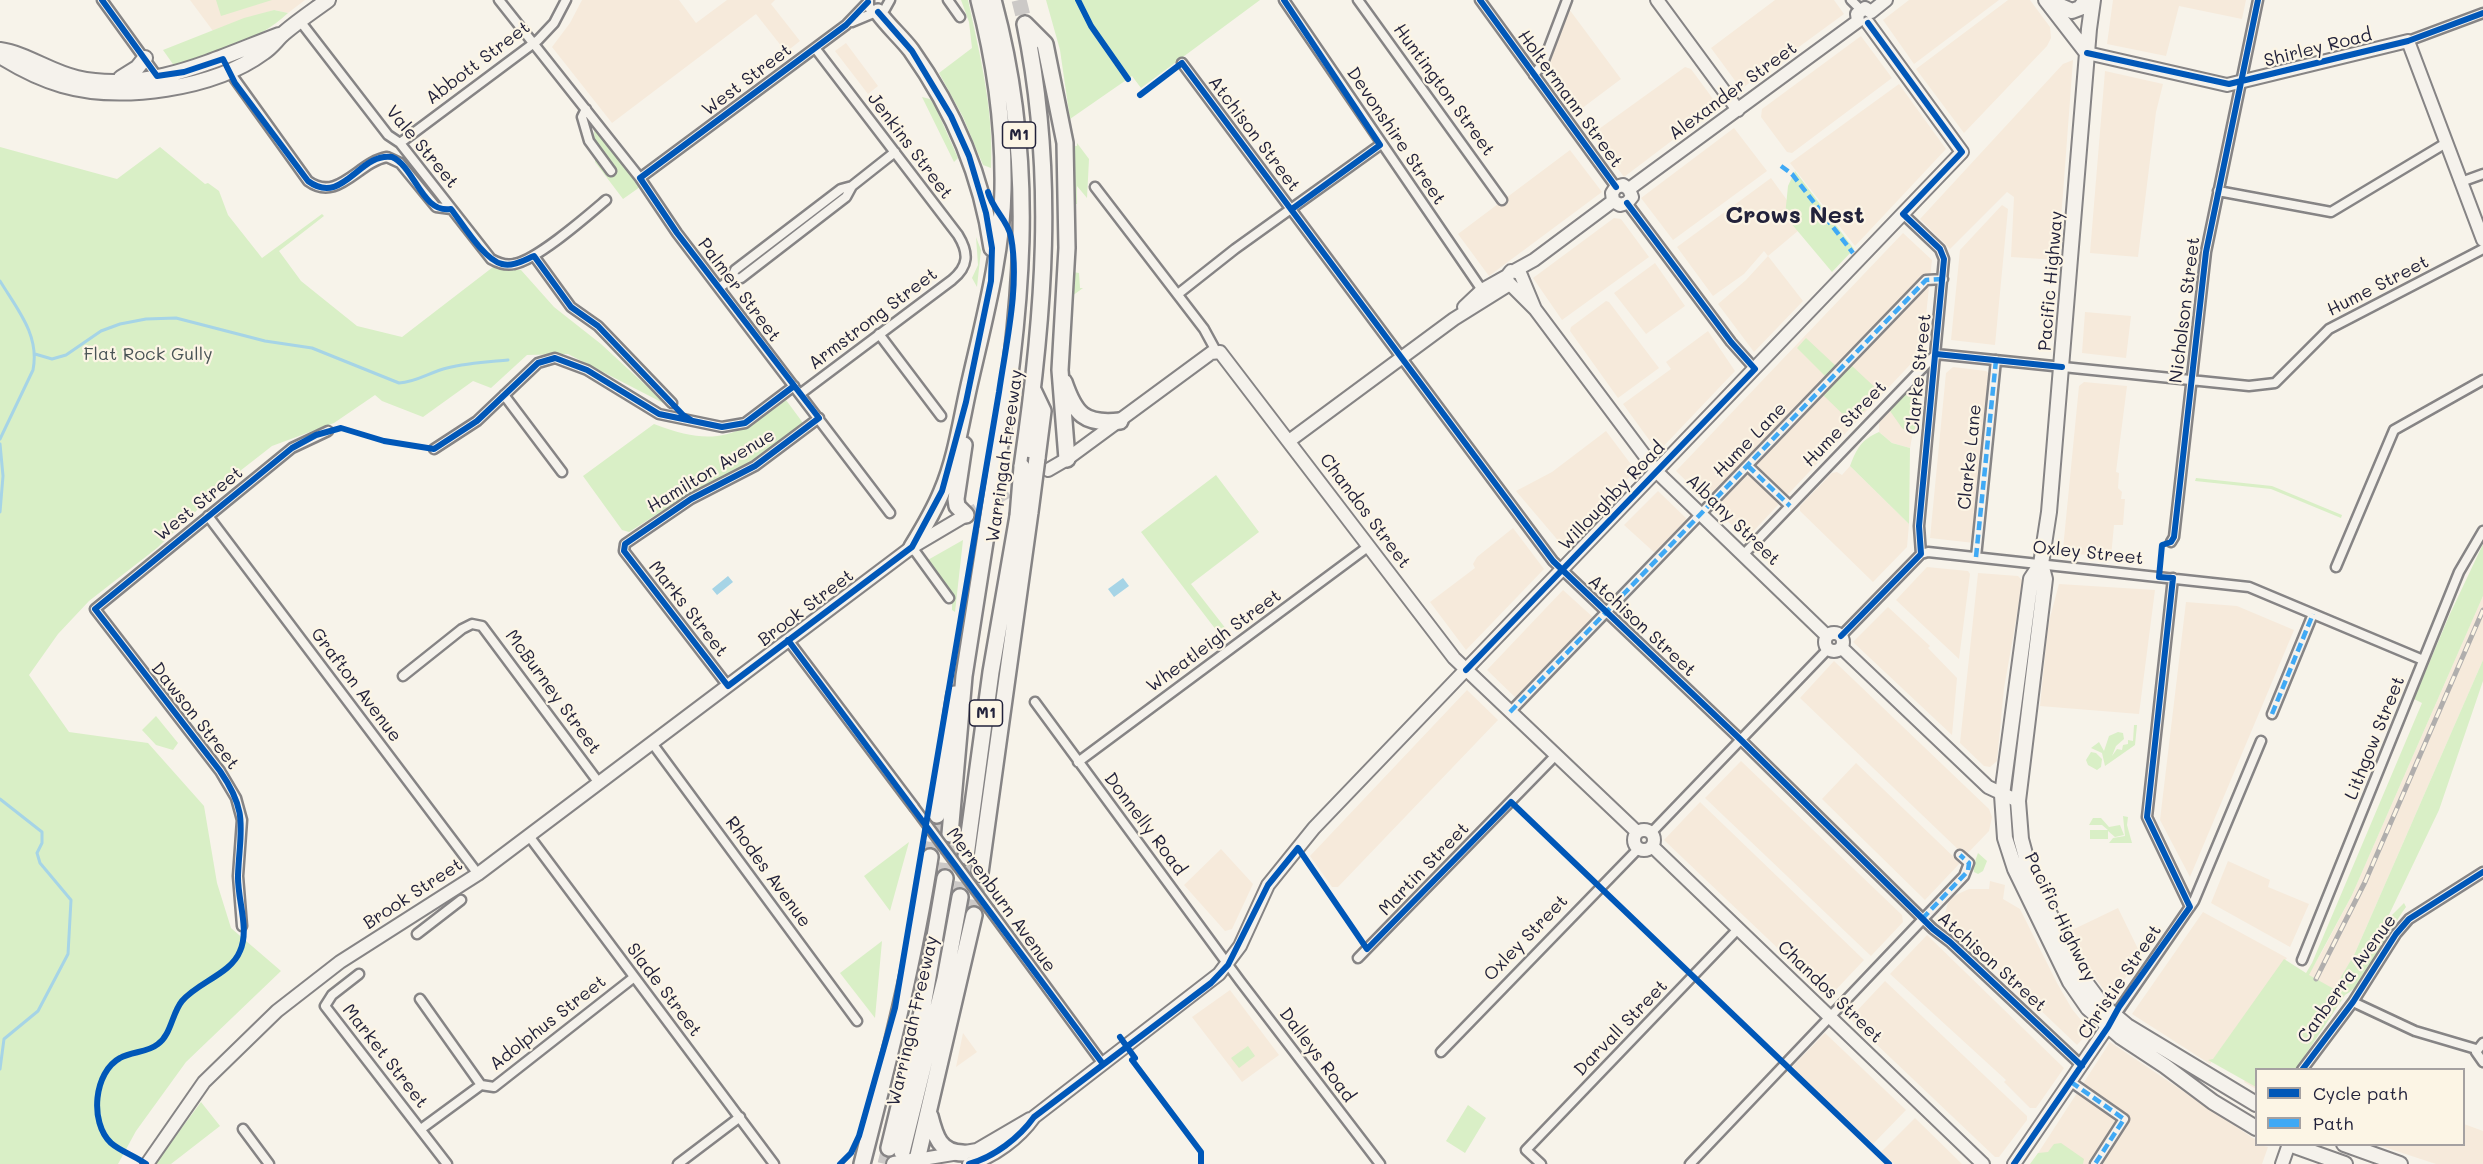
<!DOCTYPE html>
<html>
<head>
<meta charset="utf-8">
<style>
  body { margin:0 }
  #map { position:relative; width:2483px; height:1164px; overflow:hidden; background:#f7f3ea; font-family:Mali,sans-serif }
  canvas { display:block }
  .legend { position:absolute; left:2255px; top:1068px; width:210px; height:78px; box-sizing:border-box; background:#fcf5e5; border:2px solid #a5a1a1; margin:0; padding:8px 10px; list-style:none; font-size:18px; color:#22223b }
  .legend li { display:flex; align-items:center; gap:12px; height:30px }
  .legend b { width:30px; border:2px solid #a5a1a1 }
</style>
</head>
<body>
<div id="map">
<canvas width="2483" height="1164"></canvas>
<ul class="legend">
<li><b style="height:8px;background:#0057b8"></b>Cycle path</li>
<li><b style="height:8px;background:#3fa9f5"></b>Path</li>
</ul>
</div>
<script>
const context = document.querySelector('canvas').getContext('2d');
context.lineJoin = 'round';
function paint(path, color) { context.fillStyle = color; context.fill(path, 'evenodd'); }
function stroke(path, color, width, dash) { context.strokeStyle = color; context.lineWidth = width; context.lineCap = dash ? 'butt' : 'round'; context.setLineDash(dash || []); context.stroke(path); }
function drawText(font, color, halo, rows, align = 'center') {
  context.font = font + ' Mali,sans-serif'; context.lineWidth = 4.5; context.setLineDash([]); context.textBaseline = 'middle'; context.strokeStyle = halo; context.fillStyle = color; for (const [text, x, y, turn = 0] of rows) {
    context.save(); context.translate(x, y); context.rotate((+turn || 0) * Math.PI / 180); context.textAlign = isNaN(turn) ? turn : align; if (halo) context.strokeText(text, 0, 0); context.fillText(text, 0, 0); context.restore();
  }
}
const built = new Path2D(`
  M190 0H305L288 13 274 10 213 31Z
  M582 0H679L696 23 727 0H775L771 4 800 41 786 52 756 14 612 123 552 47 570 23Z
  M1775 0H1834L1844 14 1744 87 1739 86 1711 48Z
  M1909 0H1999L1914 64 1883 20Z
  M2008 0H2030L2050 27 2051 38 2047 46 1964 133 1916 69Z
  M2113 0H2246L2242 19 2179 6 2166 56 2107 44Z
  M1569 9 1621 79 1577 112 1547 71Z
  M1861 36 1892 78 1792 153 1787 152 1761 117 1762 109Z
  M846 43 878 86 868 94 835 51Z
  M2073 60 2058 260 2011 257 2014 197 2007 192 1950 249 1920 219 2063 64Z
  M1685 67 1691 69 1716 103 1715 108 1624 177 1592 134Z
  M2105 71 2163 84 2156 112 2138 257 2090 253Z
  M1899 84 1946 149 1855 246 1790 163Z
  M1734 128 1767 171 1673 240 1641 198Z
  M1570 150 1602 192 1489 276 1458 234Z
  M1771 178 1805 225 1768 256 1803 301 1754 352 1718 304 1746 280 1768 256 1764 251 1744 274 1713 296 1677 247Z
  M2002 205 2008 209 1995 345 1951 340 1960 250Z
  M1614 218 1621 219 1649 257 1562 320 1533 278Z
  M1903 233 1932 260 1922 352 1746 539 1676 471Z
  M1655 263 1685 306 1646 334 1614 293Z
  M1606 301 1609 302 1659 368 1618 398 1570 331 1571 327Z
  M2085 312 2131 316 2126 358 2082 353Z
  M1708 331 1735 371 1658 452 1623 404 1671 369 1666 362Z
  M1953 367 1986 371 1991 375 1974 543 1930 538 1946 373Z
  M2084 382 2127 386 2116 472 2119 473 2118 488 2122 492 2121 499H2125L2123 525H2114L2111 557 2066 553 2063 549 2079 386Z
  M1911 393 1919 396 1921 408 1916 415 1910 448 1892 443 1879 432V423L1904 395Z
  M1606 431 1636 471 1561 544 1516 491 1552 472Z
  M1850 466 1909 524 1907 547 1873 582 1800 511V506L1832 473 1837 472 1842 475Z
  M1658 491 1688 520 1656 554 1624 525Z
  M1513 528 1544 569 1466 650 1430 602 1475 568 1473 564 1477 557Z
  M1927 567 1968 571 1970 574 1959 659 1896 600Z
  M1978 573 2018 576 2023 581 2004 688 1997 761 1990 767 1984 766 1960 743Z
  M2059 584 2155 590 2139 714 2040 706 2048 625Z
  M1563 590 1595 619 1518 700 1487 670Z
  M2483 596V660L2355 953 2330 997 2256 1070V1089L2244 1082 2323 950 2352 895Z
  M2186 602 2237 606 2294 630 2190 877 2160 820Z
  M1888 607 1930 646 1928 648 1957 678 1952 735 1853 642Z
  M1834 661 1989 809 1992 817 1989 831 1965 856 1800 698Z
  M1467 690 1498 720 1338 887H1332L1310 856Z
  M1741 761 1902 915 1903 922 1871 956 1705 798Z
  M1856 763 1960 863 1925 900 1822 799Z
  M1700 802 1864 960 1829 997 1664 840Z
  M1221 849 1253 884 1232 929 1225 931 1184 885Z
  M2228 861 2270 880 2268 887 2309 904 2290 947 2211 903Z
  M1990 881 2005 885 2003 899 2020 909 2057 983 2072 1009 2090 1031 2077 1045 1949 923 1945 914 1949 898 1969 889H1989Z
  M2118 908 2141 955 2111 999 2088 969 2070 931Z
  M2203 912 2287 958 2210 1064 2132 1014Z
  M1927 935 2064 1068 2036 1108H2030L2004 1082 2006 1080 1890 974Z
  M1885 981 2027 1116V1120L1999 1157H1995L1852 1021 1854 1014Z
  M1230 990 1279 1055 1242 1082 1192 1017Z
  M963 1033 977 1052 956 1067Z
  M1825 1033 1906 1110 1873 1144 1792 1067Z
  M2110 1042 2256 1140V1144L2268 1147 2262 1164H2031Z
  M1915 1118 1962 1164H1894L1881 1152Z
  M2464 1124 2483 1131V1164H2436L2378 1145 2464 1144Z`);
const green = new Path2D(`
  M216 0H272L221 16Z
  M961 0H968C980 55 994 111 991 168L983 165 963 117 939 73 972 48 969 22Z
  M1046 0H1260L1141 88 1132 76 1070 119 1060 50Z
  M274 10 288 13C255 43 217 54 175 67L163 50 244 18Z
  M922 97 930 99 935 106 958 158 954 162Z
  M594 127 640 187 623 199 595 162Z
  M1077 143 1089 159 1087 198 1077 186V204H1073L1075 180 1073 146H1077Z
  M0 147 117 179 160 147 205 184 208 183 219 191 228 215 262 258 322 214 324 216 279 251 301 281 357 326 402 337 493 267 521 270 554 307 601 344 667 405 568 354 527 355 491 388 473 381 423 417 382 401 375 395 334 423 272 446 231 478 157 548 89 601 58 634 29 675 69 732 148 743 204 806 217 883 231 928 281 971 186 1062 136 1131 118 1164H0Z
  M1795 171 1854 249 1832 272 1785 216 1788 186Z
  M976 237 981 250 977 287 972 278 978 265Z
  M1073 272 1079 273 1080 288H1083L1072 296Z
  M1806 338 1837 367 1827 378 1797 348Z
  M1851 365 1881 393 1852 423 1823 395Z
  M1911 393 1917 395 1921 402 1914 436 1902 428 1890 411 1904 395Z
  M786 400 803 423 755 460 667 508 629 532 622 530 583 476 654 424C714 447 736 438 786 400Z
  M1879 432 1892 443 1910 448 1909 524 1850 466C1857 448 1861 440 1879 432Z
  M1216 475 1259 532 1191 584 1230 634 1223 639 1141 532Z
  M2196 478 2272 486 2342 515 2341 518 2271 489 2195 481Z
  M963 540 955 612 952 610V598L926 561Z
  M2483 544V596L2352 895 2309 975 2334 989 2355 953 2483 660V681L2439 810 2386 921 2404 903 2406 907C2388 930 2369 983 2345 995L2296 1069 2256 1070V1087L2208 1060 2213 1059 2284 959 2306 973 2312 963 2422 703 2414 699 2449 616Z
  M156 716 178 743 173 750 156 745 142 730Z
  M2134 725H2137L2135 745 2105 766 2102 753 2091 748 2099 742 2104 751 2109 736 2118 732 2123 733 2124 739 2116 746 2112 756 2117 749 2122 750 2123 745 2128 744V740L2133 741Z
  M2091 752 2096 753 2102 759 2101 767 2097 770 2088 765 2086 760Z
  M2123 816 2128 817 2127 825 2132 843H2109L2113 838 2125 836Z
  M2093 818H2101L2109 827 2120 825 2124 835 2115 837 2108 831V839H2090V830H2108L2102 825H2089Z
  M909 842 890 911 864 876Z
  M1978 853 1987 861 1983 871 1978 874 1974 872 1973 867Z
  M882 941 875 1018 840 973Z
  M1248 1046 1255 1056 1239 1068 1231 1058Z
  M201 1102 220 1126 171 1164H155Z
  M1468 1105 1486 1118 1465 1153 1446 1141Z
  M2061 1143 2084 1159 2083 1164H2030L2038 1153 2048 1152 2054 1144Z`);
const water = new Path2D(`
  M728 576 733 582 717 595 712 589Z
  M1123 578 1129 586 1114 597 1108 589Z`);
const stream = new Path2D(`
  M0 281C17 309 40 335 33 370L0 439
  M35 354 52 359 66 355 101 331 120 324 146 319 176 318 265 341 312 348 399 383C417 382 430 372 447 368 467 363 487 362 508 360
  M0 444 3 476 0 512
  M0 799 42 832V843L37 853 40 863 71 900 68 954 38 1011 4 1039 0 1069`);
const secondaryTunnel = new Path2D(`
  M966 515 1048 470`);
const highwayTunnel = new Path2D(`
  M1019 0 1025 24
  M930 857 937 815
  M945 878 950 834
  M960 897 966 856
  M974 915 980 873
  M885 1164 889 1148`);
const street = new Path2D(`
  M102 0 157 76
  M499 0 640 178 677 233 890 513
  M869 0V8L878 12 885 9 890 0
  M948 0 960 17
  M1284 0 1482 290
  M1358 0 1502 200
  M1480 0 1616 187
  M1851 0 1860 9
  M300 21 388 135 400 143 491 259C498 263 505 266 514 264 537 260 586 217 606 200
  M852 22 876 12
  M2408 41 2483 13
  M1182 63 1553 561 1740 739 1933 929 1950 942 2082 1066
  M229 71 308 181C338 203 358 162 387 157L400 163 436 207 451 209
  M1534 75 1543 63 1567 0
  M586 109 582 117 589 141 611 171
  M400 143 538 40 554 23 566 0
  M640 178 846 25 868 2
  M2461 182 2483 174
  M1095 187 1204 329 1216 351
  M2218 191 2331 212 2446 143
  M1627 203 1731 342 1755 369
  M1903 214 1940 249 1944 259 1919 526 1921 554
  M534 256 571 307 598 326 672 403
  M731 279 741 278 846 197 852 186 895 152
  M719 288 731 279 735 270 841 189 852 186
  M1178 294 1235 249 1380 145
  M879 334 941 416
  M1936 354 2249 386 2275 383 2329 329 2483 249
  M800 394 952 280C969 266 969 253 958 235L815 48
  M504 395 562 472
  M434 449 477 421 538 363 555 358 587 370 659 414 722 427 745 423 794 386
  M1748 466 1790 506
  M208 516 478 874
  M2171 542 2174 537 2206 252 2258 0
  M912 547 949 598
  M1743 555 1936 354
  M1976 557 1996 360
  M2336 567 2394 430 2483 380
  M2173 578 2147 817 2190 907
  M1841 636 1921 554 1928 552 2249 587 2423 660
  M788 640 914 807
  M403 676 462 629 472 624 482 626 599 783
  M728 686 624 551 625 544 691 499 755 466 819 418
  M1035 702 1240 981 1380 1164
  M1510 712 1926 280 1943 279
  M2272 714 2313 614
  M652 743 857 1021
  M1078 762 1369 546
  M1651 833 1828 649
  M529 836 774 1164
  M990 910 1103 1064
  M242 926 238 876 242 820 236 798 220 771 95 609 292 448 328 431
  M417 934 461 900
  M1358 958 1555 756
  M2302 960 2459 572 2483 531
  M359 974 332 995 325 1006 447 1164
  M420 999 481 1085 494 1087 633 978
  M2353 1002 2415 1031 2476 1049
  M2114 1017 2194 901 2261 741
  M2483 1043 2476 1052 2483 1062
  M1441 1052 1638 849
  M2302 1070 2353 1002 2396 934 2409 919 2483 872
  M2071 1082 2124 1119 2095 1164
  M243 1129 269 1164
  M421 1129 481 1085
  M678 1164 740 1117
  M1541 1164 1526 1150 1738 929
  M1690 1164 1964 876 1969 863 1960 855`);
const secondary = new Path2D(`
  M1657 0 1738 110
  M1871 12 1886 0
  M1858 21 1857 14 1865 8 1871 12
  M2087 53 2227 85 2408 41 2483 240
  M1629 189 1858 21
  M1613 201 1620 205 1627 203 1632 197 1629 189
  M1613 201 1612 193 1616 187 1623 185 1629 189
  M1514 271 1534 260 1613 201
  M1464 307 1482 290 1507 276
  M1535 309 1520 273 1511 271 1507 276 1508 282 1535 309 1657 472 1827 636
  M1289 441 1454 319 1510 284
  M1048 470 1067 459 1211 353 1220 352 1454 658 1637 832
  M1825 642a9 9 0 1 1 18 0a9 9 0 1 1-18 0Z
  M1842 648 1988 787 2018 801
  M1634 840a10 10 0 1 1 20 0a10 10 0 1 1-20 0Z
  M1652 846 1983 1164
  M917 1160 977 1150 1030 1119
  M147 1164 204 1082 277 1011 340 962 478 874 912 547 966 515
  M969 1164C994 1157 1019 1138 1034 1117L1219 974 1240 946 1268 885 1314 828 1962 152 1868 23
  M2014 1164 2112 1020
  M2282 1164 2289 1144`);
const primary = new Path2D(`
  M2046 0 2087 53
  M2093 0 2089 29 2049 512 2041 564 2031 579 2002 795 2005 838 2015 869 2070 982 2088 1008 2121 1037 2165 1066 2213 1102 2256 1128
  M2049 1 2072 11 2080 8 2086 0
  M0 50C27 54 50 72 77 78 147 94 215 59 279 35
  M0 56C19 68 41 79 62 85 121 102 214 89 264 52 272 47 277 39 284 33 298 21 313 11 328 0
  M121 78 137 68 145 58
  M2041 564 2045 579 2018 801 2021 839 2031 876 2080 975 2103 1006 2127 1026 2256 1104
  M2289 1144 2345 1164
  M2344 1144 2400 1164
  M894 1164 917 1160 916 1164`);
const highway = new Path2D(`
  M993 0C1039 169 1021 314 994 483
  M878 12C888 26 901 37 911 50 953 109 982 177 992 248
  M1025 24 1045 44 1065 143 1067 248 1060 370 1067 459
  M1064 382C1075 414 1084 425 1120 421
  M1033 390 1043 411 1037 458
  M964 445 956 499 957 506 966 515
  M1022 467C1044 317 1056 174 1025 24
  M912 547C923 529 934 511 942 491 957 456 962 414 971 377 985 316 1002 252 1003 189 1004 126 995 61 979 0
  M937 815 955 694
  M950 834 964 676 987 529
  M966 856 991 672 1018 516
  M980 873 1030 512
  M930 1116C935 1136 940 1153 963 1153
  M889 1148 922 1012 945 878
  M902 1152 945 979 960 897
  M917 1160 974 915
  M862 1164C888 1062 914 961 930 857`);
const rail = new Path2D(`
  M2316 979 2365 882 2483 610`);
const streetBridge = new Path2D(`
  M914 807 990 910`);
const highwayBridge = new Path2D(`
  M1030 512 1037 458
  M1018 516 1022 467
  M987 529 994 483`);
const quiet = new Path2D(`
  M1781 166 1792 174 1853 253
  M1748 466 1790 506
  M1976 557 1996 360
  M1510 712 1926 280 1943 279
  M2272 714 2313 614
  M1922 919 1968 871 1969 863 1960 855
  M2071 1082 2124 1119 2095 1164`);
const cycleway = new Path2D(`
  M102 0 157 76 184 72 223 59 235 83 308 181C343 207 359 152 392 157 415 167 422 214 451 209 462 223 484 260 502 264 513 267 524 260 534 256L571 307 598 326 683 415 691 420
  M1078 0 1091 26 1128 79
  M1284 0 1380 145 1292 209
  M1480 0 1616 187
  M868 2 846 25 640 178 677 233 819 418 755 466 691 499 625 544 624 551 728 686 912 547 942 491 966 402 991 281 992 248 986 213 969 156 951 116 912 51 878 12
  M2087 53 2229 84 2408 41 2483 13
  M1140 95 1182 63 1553 561 1740 739 1933 929 1950 942 2082 1066
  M1936 354 2062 367
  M1841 636 1921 554 1919 526 1944 259 1940 249 1903 214 1962 152 1868 23
  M788 640 1103 1064
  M1466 670 1755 369 1731 342 1627 203
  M1120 1037 1135 1058 1132 1060 1201 1152V1164
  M2302 1070 2353 1002 2396 934 2409 919 2483 872
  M146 1164C135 1156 120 1151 111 1143 89 1122 94 1072 120 1058 132 1051 147 1053 158 1044 171 1035 172 1013 182 1001 198 982 231 974 240 951 250 929 237 899 238 875 240 828 249 813 220 771L95 609 292 448 316 435 341 428 384 441 434 449 477 421 538 363 555 358 587 370 659 414 722 427 745 423 794 386
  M840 1164 851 1153 859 1136 895 1008 999 392C1006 343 1020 286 1011 237 1008 220 992 209 988 192
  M969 1164C994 1157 1019 1138 1034 1117L1211 983 1228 965 1268 885 1298 848 1367 949 1511 802 1889 1164
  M2014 1164 2108 1027 2119 1007 2190 907 2147 817 2173 578 2159 577 2162 545 2171 542 2174 537 2206 252 2258 0`);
const shields = [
  [1019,135,33],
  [986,713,33]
];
const shieldNames = [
  ["M1",1019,135],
  ["M1",986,713]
];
const streetNames = [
  ["Shirley Road",2318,48,-14],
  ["Abbott Street",478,63,-37],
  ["West Street",747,80,-37],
  ["Huntington Street",1444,90,54],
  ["Alexander Street",1733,91,-36],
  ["Holtermann Street",1570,99,54],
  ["Atchison Street",1254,134,53],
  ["Devonshire Street",1396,136,56],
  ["Jenkins Street",910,146,53],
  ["Vale Street",422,147,50],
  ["Pacific Highway",2051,281,-85],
  ["Hume Street",2378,286,-27],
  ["Palmer Street",739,290,53],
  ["Nicholson Street",2185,310,-83],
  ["Armstrong Street",873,319,-37],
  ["Clarke Street",1919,374,-84],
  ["Hume Street",1845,424,-46],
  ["Hume Lane",1750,440,-46],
  ["Warringah Freeway",1005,456,-82],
  ["Clarke Lane",1970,457,-84],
  ["Hamilton Avenue",711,471,-31],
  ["Willoughby Road",1612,496,-46],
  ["West Street",199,504,-39],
  ["Chandos Street",1365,511,53],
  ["Albany Street",1733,520,44],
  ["Oxley Street",2088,553,6],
  ["Brook Street",806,608,-37],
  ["Marks Street",688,609,52],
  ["Atchison Street",1642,626,43],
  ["Wheatleigh Street",1214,641,-36],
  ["Grafton Avenue",356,685,53],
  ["McBurney Street",553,692,54],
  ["Dawson Street",195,716,52],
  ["Lithgow Street",2375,738,-68],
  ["Donnelly Road",1145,824,53],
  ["Martin Street",1424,869,-46],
  ["Rhodes Avenue",768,872,54],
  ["Brook Street",413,894,-33],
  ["Merrenburn Avenue",1001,900,54],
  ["Pacific Highway",2060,917,64],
  ["Oxley Street",1526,938,-46],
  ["Atchison Street",1992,962,42],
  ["Canberra Avenue",2347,979,-54],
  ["Christie Street",2120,982,-56],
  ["Slade Street",664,990,53],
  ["Chandos Street",1830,992,44],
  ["Warringah Freeway",913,1021,-77],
  ["Adolphus Street",548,1023,-38],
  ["Darvall Street",1621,1028,-46],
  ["Dalleys Road",1317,1055,53],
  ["Market Street",385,1056,52]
];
const parkNames = [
  ["Flat Rock Gully",148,354]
];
const districtNames = [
  ["Crows Nest",1795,216]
];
paint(built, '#f6eadb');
paint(green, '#d9efc6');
paint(water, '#a6d4e6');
stroke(stream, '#a6d4e6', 3);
stroke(secondaryTunnel, '#ccc9c7', 12, [12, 6]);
stroke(highwayTunnel, '#ccc9c7', 15, [15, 8]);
stroke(street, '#868485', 13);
stroke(secondary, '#868485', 16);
stroke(primary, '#868485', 18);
stroke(highway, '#868485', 20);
stroke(street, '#f5f2ec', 8);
stroke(secondary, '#f5f2ec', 12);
stroke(primary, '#f5f2ec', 14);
stroke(highway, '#f5f2ec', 15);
stroke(rail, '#b0aead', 5);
stroke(rail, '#fcf5e5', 3, [9]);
stroke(streetBridge, '#868485', 13, []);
stroke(highwayBridge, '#868485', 20, []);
stroke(streetBridge, '#f5f2ec', 8);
stroke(highwayBridge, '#f5f2ec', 15);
stroke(quiet, '#3fa9f5', 4.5, [9, 4.5]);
stroke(cycleway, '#0057b8', 6);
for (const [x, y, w] of shields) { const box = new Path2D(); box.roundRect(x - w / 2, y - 13, w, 26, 4.5); context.fillStyle = '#fcf5e5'; context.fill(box); stroke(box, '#22223b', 1.5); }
drawText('bold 16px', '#22223b', null, shieldNames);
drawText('18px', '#22223b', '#fcf5e5', streetNames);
drawText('18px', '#4a5456', '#fcf5e5', parkNames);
drawText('bold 24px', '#22223b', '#fcf5e5', districtNames);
</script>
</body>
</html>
